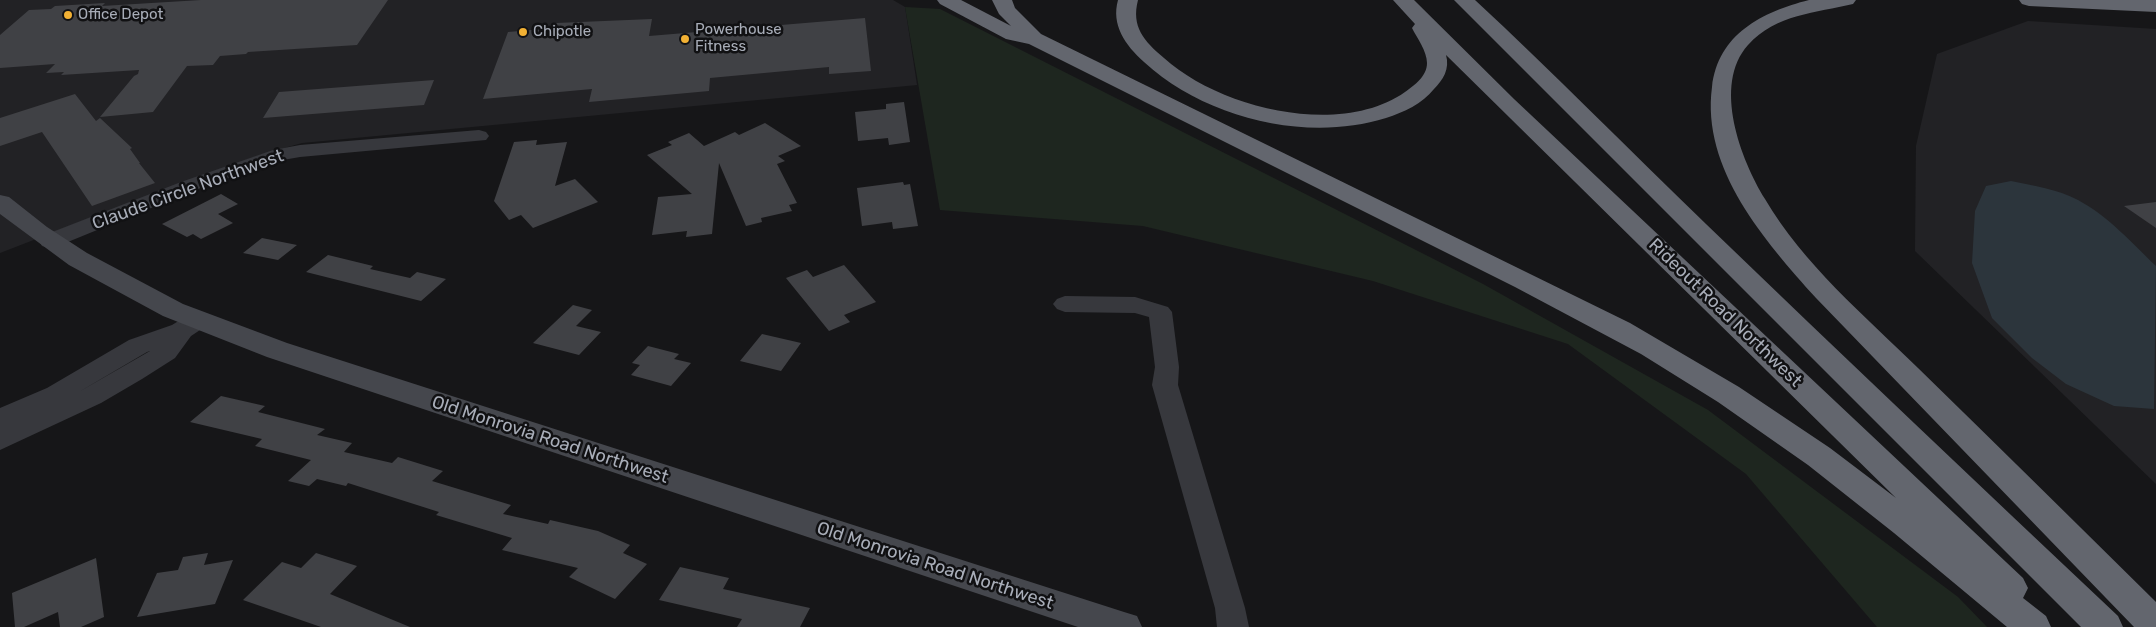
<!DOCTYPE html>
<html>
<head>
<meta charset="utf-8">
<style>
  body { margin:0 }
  canvas { display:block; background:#161618 }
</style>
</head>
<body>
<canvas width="2156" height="627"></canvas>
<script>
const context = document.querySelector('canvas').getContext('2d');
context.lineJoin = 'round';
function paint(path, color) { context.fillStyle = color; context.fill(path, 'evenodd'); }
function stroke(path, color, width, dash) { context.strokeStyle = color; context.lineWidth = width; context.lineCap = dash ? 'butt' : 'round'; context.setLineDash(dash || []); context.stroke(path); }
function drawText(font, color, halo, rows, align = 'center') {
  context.font = font + ' Rubik,sans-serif'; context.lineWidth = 5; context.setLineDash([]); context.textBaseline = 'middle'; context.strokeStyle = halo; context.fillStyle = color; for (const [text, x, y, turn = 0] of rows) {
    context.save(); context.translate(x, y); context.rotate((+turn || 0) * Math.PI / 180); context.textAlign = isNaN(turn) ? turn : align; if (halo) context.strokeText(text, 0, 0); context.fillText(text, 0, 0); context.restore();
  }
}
const built = new Path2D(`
  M0 0H893L905 7 917 85 302 143 259 155 165 189 0 253Z
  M2028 21 2156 29V484L1915 251 1916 146 1937 54Z`);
const green = new Path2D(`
  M905 7 940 9 1483 284 1708 410 1958 597 1987 627H1877L1746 474 1568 344 1373 281 1143 226 940 210Z`);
const water = new Path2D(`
  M2011 181C2034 186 2057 189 2078 200 2108 216 2132 243 2156 266L2154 409 2114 406 2066 384 2032 358 1992 318 1972 263 1975 211 1986 186Z`);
const building = new Path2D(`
  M201 0H388L357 45 248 52 246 54 220 56 213 65 187 66 153 112 100 117 134 76 138 74 139 70 61 75 64 72 46 73 55 64 0 68V35L29 10 51 9 55 6 105 3 102 6Z
  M865 18 871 71 829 74V67L710 78 709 91 589 102 592 89 483 99 508 32 554 28 556 23 652 19 649 36Z
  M434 80 424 105 263 118 279 92Z
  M75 94 96 121 100 118 132 148 130 149 140 163H139L155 183 92 206 42 132 0 146V118Z
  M904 102 910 142 889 145 888 138 858 141 855 112 886 109V104Z
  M765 123 801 146 778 156 785 161 777 164 797 203 789 205 792 211 761 218 762 222 746 226 719 163 712 234 686 237 687 231 652 235 658 197 692 194 647 155 672 145 668 142 689 133 704 146 735 132 739 135Z
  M537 140 536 145 567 142 555 186 575 179 598 202 533 228 521 215 509 220 494 201 514 142Z
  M903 182 904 185 910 184 918 226 893 229 892 222 862 226 857 188Z
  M221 194 238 204 218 214 233 223 201 239 193 234 187 237 162 224Z
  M2156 202V228L2124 206Z
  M262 238 297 245 278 260 243 253Z
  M328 255 373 266 370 269 410 278 417 272 446 279 421 301 306 272Z
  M844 265 876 302 844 315 850 322 829 331 786 278 807 270 813 277Z
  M573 305 592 310 576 326 601 332 579 355 533 343Z
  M762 334 801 343 781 371 740 361Z
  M648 346 679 354 674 359 691 363 671 386 631 375 640 365 632 363Z
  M221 396 265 406 258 412 325 429 317 435 352 443 344 452 392 463 398 457 443 471 432 481 511 505 503 514 548 524 550 520 598 531 630 545 623 553 647 564 615 599 569 577 578 568 502 550 512 538 436 515 439 512 348 483 346 486 317 479 309 486 288 481 311 460 255 446 262 439 190 422Z
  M208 553 204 565 233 560 215 604 137 617 157 573 178 570 183 557Z
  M316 553 357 566 330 594 410 627H321L243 600 282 562 301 568Z
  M96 558 104 617 81 627H60L58 612 24 627H15L12 593Z
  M680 567 729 578 723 589 810 608 800 627H737L742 619 659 600Z`);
const street = new Path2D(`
  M479 130 486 132 489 136 486 140 300 157 277 161 195 190 58 246 50 248 42 246 39 241 42 236 181 182 273 150 300 145Z
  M1065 296 1135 297 1168 307 1172 312 1179 367 1178 385 1245 608 1249 627H1217L1215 608 1152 385 1155 367 1149 317 1135 313 1065 312 1057 309 1053 304 1057 299Z
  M198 312 206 314 210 320 206 326 191 336 175 358 142 379 101 403 0 450V408L47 388 129 340 172 325 190 314ZM150 351 77 393 147 352Z`);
const secondary = new Path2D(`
  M0 195 9 197 47 227 87 253 183 304 287 343 1124 612 1137 616 1142 627H1078L267 357 163 316 69 265 0 214Z`);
const highway = new Path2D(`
  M937 0H961L1011 26 999 14 992 0H1012L1015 8 1041 34 1630 323 1739 387 1830 448 1896 498 1446 55C1450 69 1443 80 1434 89 1422 104 1404 112 1386 118 1306 143 1205 118 1144 62 1125 45 1111 25 1118 0H1138C1131 27 1144 41 1164 58 1219 108 1340 138 1405 92 1415 85 1427 76 1427 63 1427 51 1417 38 1412 28L1415 24 1393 0H1414L1514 99 2023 578 2028 588 2023 598 2046 616 2051 627H2007L1894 533 1808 465 1718 402 1641 354 1515 287 1029 44 1006 39 940 4Z
  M1454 0H1475C1554 73 1629 150 1706 224 1843 356 1980 486 2118 616L2123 627H2081Z
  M1809 0H1856L1853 4C1816 13 1776 14 1748 45 1712 85 1741 160 1765 199 1803 264 1865 316 1918 368 1998 446 2077 524 2156 602V627H2134L1816 298C1765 241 1701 169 1712 87 1718 34 1762 12 1809 0Z
  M2019 0H2156V12L2029 6 2022 4Z`);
const markers = [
  [68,15,5,"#f2b134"],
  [523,32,5,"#f2b134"],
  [685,39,5,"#f2b134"]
];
const farPoinames = [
  ["Office Depot",78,15],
  ["Powerhouse",695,30],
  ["Fitness",695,47],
  ["Chipotle",533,32]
];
const streetNames = [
  ["Claude Circle Northwest",188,190,-20],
  ["Rideout Road Northwest",1725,313,44],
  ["Old Monrovia Road Northwest",550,440,18],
  ["Old Monrovia Road Northwest",935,566,18]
];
paint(built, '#222225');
paint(green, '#1e261f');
paint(water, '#2c353c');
paint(building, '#404145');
paint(street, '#37383d');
paint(secondary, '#45474d');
paint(highway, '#63666e');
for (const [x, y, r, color] of markers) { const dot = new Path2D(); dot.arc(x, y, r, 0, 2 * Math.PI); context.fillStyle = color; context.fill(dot); stroke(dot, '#111113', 2); }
drawText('15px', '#a8adb8', '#111113', farPoinames, 'left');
drawText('18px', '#a8adb8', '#111113', streetNames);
</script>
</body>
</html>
